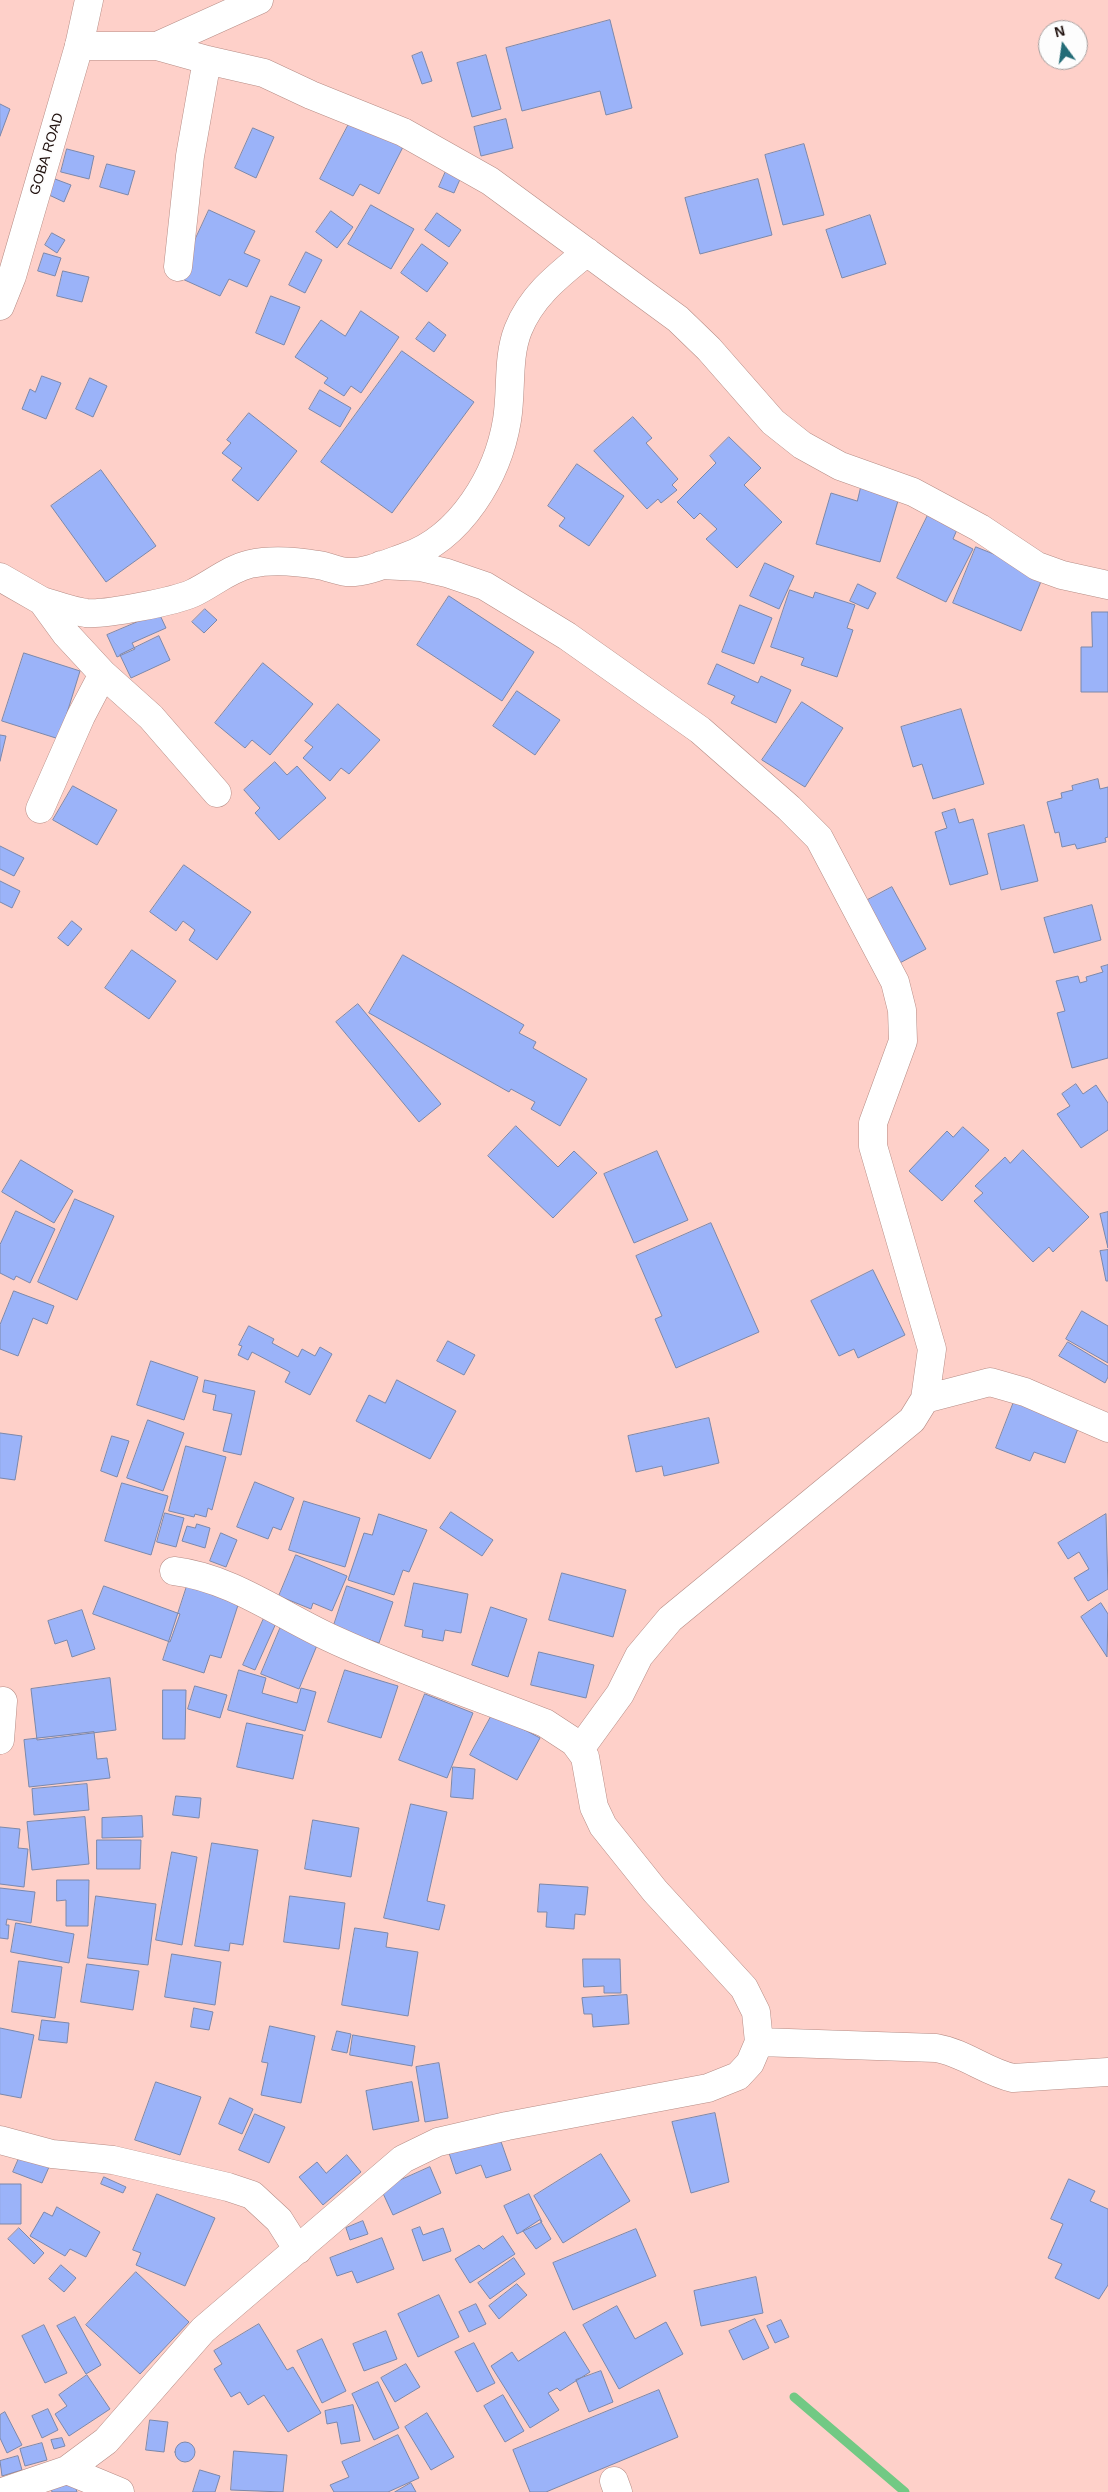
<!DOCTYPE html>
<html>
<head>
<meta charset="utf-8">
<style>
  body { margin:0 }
  #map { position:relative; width:1108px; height:2492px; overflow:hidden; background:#fed0c9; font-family:Helvetica,sans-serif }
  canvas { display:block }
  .north { position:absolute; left:1038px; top:20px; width:50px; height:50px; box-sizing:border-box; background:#fdfdfd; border:1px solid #a49e9d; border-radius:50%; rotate:346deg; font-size:14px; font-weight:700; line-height:20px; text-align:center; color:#1f100d }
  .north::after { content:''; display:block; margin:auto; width:18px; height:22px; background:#236c77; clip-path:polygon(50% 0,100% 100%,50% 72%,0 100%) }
</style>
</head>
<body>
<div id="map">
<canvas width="1108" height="2492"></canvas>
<div class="north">N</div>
</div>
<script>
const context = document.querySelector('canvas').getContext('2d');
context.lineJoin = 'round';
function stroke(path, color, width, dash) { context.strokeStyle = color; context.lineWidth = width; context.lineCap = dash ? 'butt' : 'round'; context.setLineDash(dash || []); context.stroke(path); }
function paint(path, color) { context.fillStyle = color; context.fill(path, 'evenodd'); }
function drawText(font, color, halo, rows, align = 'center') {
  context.font = font + ' Helvetica,sans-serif'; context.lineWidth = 4; context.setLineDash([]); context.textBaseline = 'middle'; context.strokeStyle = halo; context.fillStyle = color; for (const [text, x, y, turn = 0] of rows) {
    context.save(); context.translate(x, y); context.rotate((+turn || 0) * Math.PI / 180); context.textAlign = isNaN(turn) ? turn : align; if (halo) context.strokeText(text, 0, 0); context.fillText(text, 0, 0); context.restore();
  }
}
const stream = new Path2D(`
  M794 2397 905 2492`);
const building = new Path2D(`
  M610 20 632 108 606 115 600 91 522 111 506 48Z
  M422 52 432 81 422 84 412 56Z
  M486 55 501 109 472 117 457 63Z
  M0 104 10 109 0 136Z
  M506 119 513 148 481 156 474 127Z
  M351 120 403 147 379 194 360 184 353 196 320 179Z
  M253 128 274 137 256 178 235 168Z
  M804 144 824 215 783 225 765 155Z
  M67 149 94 156 89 179 61 172Z
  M107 164 135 171 128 195 100 187Z
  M446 171 461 177 454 193 439 187Z
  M55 179 71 185 64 202 49 195Z
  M758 179 772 235 700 254 685 198Z
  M371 205 414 229 391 269 348 244Z
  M209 210 255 231 244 253 260 260 247 287 229 279 220 296 178 277Z
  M331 211 353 227 337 248 316 232Z
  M437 213 461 230 449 247 425 230Z
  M870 215 886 264 842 278 826 230Z
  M52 233 65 240 57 253 45 245Z
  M422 244 448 263 427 292 401 273Z
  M306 252 322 260 305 293 289 285Z
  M44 253 61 258 55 276 38 271Z
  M63 271 89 277 82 302 57 296Z
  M271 296 300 307 284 345 256 333Z
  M361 311 399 337 361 393 351 386 344 396 324 383 328 378 295 357 321 320 345 336Z
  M429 322 446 335 434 352 416 339Z
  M402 351 474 402 392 513 321 462Z
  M42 376 61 383 46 419 22 409 30 389 35 392Z
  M90 378 107 386 93 417 76 409Z
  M320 390 351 408 340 427 309 409Z
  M249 413 297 451 258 501 232 480 242 468 222 453 231 443 227 440Z
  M633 417 652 438 646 443 678 479 672 485 677 490 661 503 658 499 647 509 594 451Z
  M729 437 761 468 744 485 782 522 737 568 706 539 717 529 700 513 694 519 677 502 716 463 710 456Z
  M577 464 624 496 589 546 559 526 565 518 548 506Z
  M101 470 156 546 106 582 51 506Z
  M862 483 900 494 880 562 816 544 831 493 857 501Z
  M930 511 959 525 953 539 973 549 946 602 897 578Z
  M976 547 1044 574 1021 631 953 603Z
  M765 563 794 576 779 609 750 596Z
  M858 584 876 593 868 609 850 601Z
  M790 590 813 598 815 592 855 605 847 628 853 630 837 677 801 665 804 658 771 647Z
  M449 596 534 652 502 701 417 645Z
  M740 605 772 618 754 664 722 652Z
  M205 609 217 620 204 633 192 622Z
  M1092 612H1108V692H1081V647H1092Z
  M159 613 166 628 132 643 135 649 117 657 107 635Z
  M159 636 170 660 131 678 120 655Z
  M24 653 80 671 59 739 2 721Z
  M263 663 313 704 270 755 252 740 245 748 215 723Z
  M717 664 758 683 761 676 791 690 776 723 731 703 735 696 708 684Z
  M517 691 560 720 535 755 493 726Z
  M802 702 843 728 805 787 762 760Z
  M338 704 380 740 349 774 341 768 330 781 303 758 313 747 305 741Z
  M961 709 984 784 933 799 922 764 913 767 901 727Z
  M0 735 6 736 0 761Z
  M275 762 287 775 297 766 326 798 279 840 255 813 260 808 244 790Z
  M1098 779 1100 789 1108 787V837L1105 838 1106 842 1077 849 1075 844 1062 847 1059 832 1055 833 1047 802 1062 798 1061 793 1073 790 1072 786Z
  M73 786 117 810 97 845 53 820Z
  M955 809 959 823 973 819 988 874 950 885 935 832 947 828 942 813Z
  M1024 825 1038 881 1001 890 988 834Z
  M0 846 24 858 14 876 0 869Z
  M184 865 251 912 217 960 189 940 195 930 183 921 176 931 150 912Z
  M0 881 20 891 12 908 0 902Z
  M892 887 926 949 896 965 862 903Z
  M1092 905 1101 940 1054 953 1044 918Z
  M72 921 82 929 68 946 58 938Z
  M132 950 176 981 149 1019 105 988Z
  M403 955 524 1025 519 1033 536 1042 533 1048 587 1079 560 1126 531 1109 535 1102 511 1089 509 1092 369 1013Z
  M1108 965V1058L1072 1068 1057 1013 1065 1011 1056 981 1078 976 1080 983 1087 981 1086 977 1103 972 1101 967Z
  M358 1004 441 1104 419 1122 336 1022Z
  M1076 1084 1083 1094 1096 1085 1108 1103V1130L1081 1148 1057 1114 1070 1106 1062 1094Z
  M516 1126 558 1167 574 1151 597 1173 553 1218 488 1156Z
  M963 1127 989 1150 942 1201 909 1171 947 1131 953 1137Z
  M1023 1150 1089 1217 1053 1252 1049 1247 1033 1262 974 1201 983 1193 975 1186 1005 1157 1010 1163Z
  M657 1151 688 1220 634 1243 604 1174Z
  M21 1160 73 1191 54 1223 2 1192Z
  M75 1199 114 1216 77 1300 38 1282Z
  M16 1211 55 1229 30 1283 16 1276 14 1280 0 1273V1245Z
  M1108 1212V1248L1100 1214Z
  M711 1223 759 1332 676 1368 655 1319 662 1316 636 1256Z
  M1108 1250V1281H1106L1100 1251Z
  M873 1270 905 1335 858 1358 854 1349 839 1356 811 1301Z
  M14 1291 54 1306 47 1324 33 1318 18 1356 0 1349V1325Z
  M1082 1311 1108 1326V1363L1066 1339Z
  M249 1326 274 1339 272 1343 298 1357 302 1349 315 1356 320 1347 332 1354 310 1395 285 1382 290 1372 252 1352 248 1360 238 1355 242 1346 239 1345Z
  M448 1341 475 1355 464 1375 437 1361Z
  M1068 1342 1108 1366V1377L1105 1383 1059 1356Z
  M151 1361 198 1377 184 1420 137 1405Z
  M205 1380 255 1391 241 1455 223 1451 232 1414 213 1410 216 1395 203 1392Z
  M397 1380 456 1411 430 1459 356 1421 369 1395 385 1403Z
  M1015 1399 1080 1423 1065 1463 1034 1452 1030 1461 996 1448Z
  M709 1418 719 1463 664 1476 662 1466 636 1472 628 1436Z
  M148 1420 184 1433 163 1491 127 1478Z
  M0 1433 22 1436 15 1480 0 1478Z
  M112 1436 129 1441 117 1477 101 1471Z
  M186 1446 226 1457 212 1510 208 1508 206 1517 195 1514 194 1517 169 1511Z
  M255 1482 294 1498 281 1530 273 1527 268 1539 237 1527Z
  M122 1483 168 1496 151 1555 105 1541Z
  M304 1501 360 1518 345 1567 289 1550Z
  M451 1512 493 1540 482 1556 440 1528Z
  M165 1513 184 1518 176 1547 157 1542Z
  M379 1514 427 1530 409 1572 403 1570 394 1595 348 1580 364 1533 372 1535Z
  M1106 1514 1108 1589 1088 1601 1074 1578 1089 1569 1079 1552 1068 1559 1058 1543Z
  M197 1524 210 1528 205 1548 182 1541 187 1526 195 1528Z
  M221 1533 237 1540 226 1567 210 1561Z
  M296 1555 347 1576 332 1611 313 1603 311 1609 279 1596Z
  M562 1573 626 1590 613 1637 549 1620Z
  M414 1583 468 1594 461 1633 445 1630 443 1641 422 1637 423 1630 405 1626Z
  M104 1586 180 1614 170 1642 93 1614Z
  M187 1586 239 1602 221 1658 210 1655 204 1673 163 1660Z
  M347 1586 393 1602 379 1643 333 1628Z
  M1101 1603 1108 1614 1107 1657 1081 1617Z
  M491 1607 527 1619 508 1677 472 1665Z
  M82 1610 95 1649 72 1657 67 1640 55 1644 48 1621Z
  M265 1616 277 1621 255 1670 243 1665Z
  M282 1624 320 1638 299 1689 261 1674Z
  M539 1652 594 1665 586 1698 531 1685Z
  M239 1670 266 1678 262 1693 297 1703 301 1688 316 1692 305 1731 228 1710Z
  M345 1670 398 1686 381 1738 328 1722Z
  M110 1678 116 1730 37 1740 31 1689Z
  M195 1686 227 1695 220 1718 188 1709Z
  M163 1690H186L185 1739H163Z
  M425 1694 473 1713 447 1778 399 1760Z
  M493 1713 540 1738 517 1780 470 1755Z
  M247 1723 303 1735 293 1779 237 1767Z
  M94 1732 97 1759 107 1758 110 1778 29 1787 24 1740Z
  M453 1767 475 1769 473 1799 451 1797Z
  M87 1784 89 1810 34 1815 32 1789Z
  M176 1796 201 1798 199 1818 173 1815Z
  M411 1804 447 1812 427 1901 445 1905 439 1930 384 1918Z
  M142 1816 143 1837 102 1838V1818Z
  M85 1817 89 1864 32 1870 27 1822Z
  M313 1820 359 1828 351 1877 305 1869Z
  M0 1827 20 1829 18 1848 28 1849 24 1887 0 1884Z
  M97 1840H141L140 1869H97Z
  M212 1843 258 1850 243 1945 230 1943 229 1951 195 1946Z
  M172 1852 197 1857 182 1945 156 1940Z
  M57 1880H89L88 1926H66V1900L57 1901Z
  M540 1884 588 1887 585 1915 575 1914 574 1929 546 1927 547 1912H538Z
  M0 1888 35 1892 31 1923 7 1919 6 1925H9L8 1939 0 1938Z
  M96 1896 156 1904 148 1965 88 1958Z
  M290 1896 345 1903 339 1949 284 1942Z
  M16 1923 74 1934 69 1963 11 1952Z
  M355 1928 388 1933 386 1947 418 1952 408 2016 342 2005Z
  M172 1954 221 1962 215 2005 165 1997Z
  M583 1959H620L621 1993H604V1986L584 1987Z
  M19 1961 62 1967 55 2018 12 2012Z
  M87 1964 139 1971 133 2010 81 2002Z
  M627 1995 629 2024 593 2027 592 2014H584L582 1998Z
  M194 2008 213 2012 209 2030 191 2027Z
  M42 2020 69 2023 67 2043 39 2040Z
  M270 2026 315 2036 301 2103 261 2095 268 2063 262 2062Z
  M0 2028 34 2035 21 2098 0 2094Z
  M337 2031 351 2034 347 2053 332 2050Z
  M353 2035 415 2046 412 2066 350 2055Z
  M439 2063 448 2118 425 2122 416 2067Z
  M156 2082 201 2097 180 2155 135 2140Z
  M412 2082 419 2121 373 2130 366 2091Z
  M230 2098 253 2109 242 2134 219 2124Z
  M715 2113 729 2182 691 2193 672 2122Z
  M255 2114 285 2127 269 2163 239 2150Z
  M499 2136 511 2170 486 2178 481 2165 456 2174 449 2153Z
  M601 2154 630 2201 563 2243 534 2196Z
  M347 2155 361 2172 323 2205 299 2177 317 2162 326 2173Z
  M20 2156 49 2167 42 2183 13 2172Z
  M430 2167 441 2193 393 2215 381 2189Z
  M104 2177 126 2187 123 2193 101 2184Z
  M1069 2179 1095 2191 1090 2201 1108 2209V2285L1099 2299 1055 2278 1062 2264 1048 2258 1063 2224 1051 2219Z
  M0 2184H21V2224H0Z
  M157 2194 215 2218 185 2286 136 2265 141 2253 133 2250Z
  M529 2194 542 2222 517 2234 504 2206Z
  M57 2207 100 2232 86 2257 70 2249 65 2256 30 2236 44 2212 52 2216Z
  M540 2220 551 2239 536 2249 523 2231Z
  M363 2221 368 2234 350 2240 346 2228Z
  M420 2227 423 2235 443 2228 451 2251 423 2261 412 2230Z
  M19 2228 44 2253 34 2264 8 2239Z
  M636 2229 656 2276 573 2310 553 2263Z
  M503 2236 515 2254 470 2283 455 2259 479 2245 483 2249Z
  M382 2238 394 2269 357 2283 352 2271 337 2276 330 2258Z
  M514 2258 525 2274 490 2299 478 2283Z
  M61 2265 76 2278 64 2292 49 2279Z
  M136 2272 189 2322 140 2374 86 2325Z
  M756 2277 763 2313 701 2326 694 2291Z
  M517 2284 527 2295 499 2319 489 2306Z
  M439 2295 459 2337 418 2357 398 2314Z
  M476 2304 486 2324 469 2332 459 2312Z
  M617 2306 635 2339 666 2322 683 2354 619 2389 583 2325Z
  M75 2317 101 2365 86 2374 57 2326Z
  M755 2319 769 2348 743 2360 729 2331Z
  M781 2320 789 2337 775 2343 767 2326Z
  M259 2324 287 2370 293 2367 321 2413 288 2432 264 2395 248 2405 240 2392 231 2397 214 2369 222 2364 214 2351Z
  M44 2325 67 2373 45 2383 22 2336Z
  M386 2331 397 2359 364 2371 353 2344Z
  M565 2332 590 2372 560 2391 557 2388 548 2393 559 2410 530 2428 491 2366 512 2352 518 2361Z
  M322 2339 346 2391 322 2403 297 2351Z
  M474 2343 495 2383 477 2392 455 2352Z
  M406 2364 420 2387 395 2402 381 2378Z
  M601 2371 613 2402 589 2412 576 2380Z
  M87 2375 110 2409 69 2436 55 2414 67 2406 59 2395Z
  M378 2382 399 2428 374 2440 352 2394Z
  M659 2390 678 2437 546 2492H530L513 2450Z
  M503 2395 524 2431 505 2442 484 2406Z
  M353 2405 360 2441 341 2444 337 2422 327 2424 325 2411Z
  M48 2409 58 2430 42 2438 32 2416Z
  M5 2412 22 2445 7 2453 0 2438V2415Z
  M427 2413 454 2457 431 2470 405 2427Z
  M150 2420 168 2422 164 2452 146 2450Z
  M398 2435 419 2478 388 2492H334L330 2485 349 2477 342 2462Z
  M62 2438 65 2446 54 2449 51 2440Z
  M175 2452a10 10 0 1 1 20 0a10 10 0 1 1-20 0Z
  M42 2443 47 2460 25 2466 20 2449Z
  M234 2451 287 2455 283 2492 231 2490Z
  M18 2456 22 2470 2 2476 0 2461Z
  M200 2470 220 2476 215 2492H193Z
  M72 2476 77 2492H52L50 2484Z
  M411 2483 416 2492H395Z`);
const street = new Path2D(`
  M79 46H157L207 60 264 73 311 95 403 132 490 181 678 319 709 349 773 422 802 445 840 466 913 492 980 528 1037 566 1062 575 1108 585
  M157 46 259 0
  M178 267 190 156 207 60
  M381 565 421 567 447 573 485 586 567 636 700 730 789 808 819 838 895 982 902 1010 903 1041 873 1123V1146L932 1349 925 1399 912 1420 670 1619 639 1656 620 1694 580 1749
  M0 577 42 601 66 634 103 674 151 717 217 793
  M42 601C56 605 71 611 86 613 105 615 176 601 193 593 212 584 229 569 250 564 272 559 295 561 318 565 327 566 337 571 347 572 366 573 388 563 405 557 461 538 498 475 507 420 512 390 507 358 518 330 532 295 559 275 587 252
  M40 809 81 716 103 674
  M925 1399 990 1382 1025 1392 1108 1428
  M0 1740 3 1701
  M759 2042 936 2048C965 2053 986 2072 1013 2078L1108 2072
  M0 2140 52 2154 113 2160 228 2187 252 2195 279 2220 298 2250
  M67 2470 120 2492
  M614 2481 618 2492
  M2 2492 67 2470 106 2441 203 2330 403 2159 438 2142 507 2126 708 2088 738 2076 750 2063 759 2042 756 2012 744 1988 655 1891 603 1826 594 1807 585 1757 574 1742 545 1723C476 1696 405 1672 337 1641 284 1618 233 1578 174 1571`);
const secondary = new Path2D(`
  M0 306 12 276 79 46 89 0`);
const streetNames = [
  ["GOBA ROAD",47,154,-73]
];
stroke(stream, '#72c984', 9);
paint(building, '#9bb3f9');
stroke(building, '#7c88aa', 1);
stroke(street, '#b68c85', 29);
stroke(secondary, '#b68c85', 29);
stroke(street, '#fff', 28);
stroke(secondary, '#fff', 28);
drawText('14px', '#1f100d', '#fdfdfd', streetNames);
</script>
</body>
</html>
